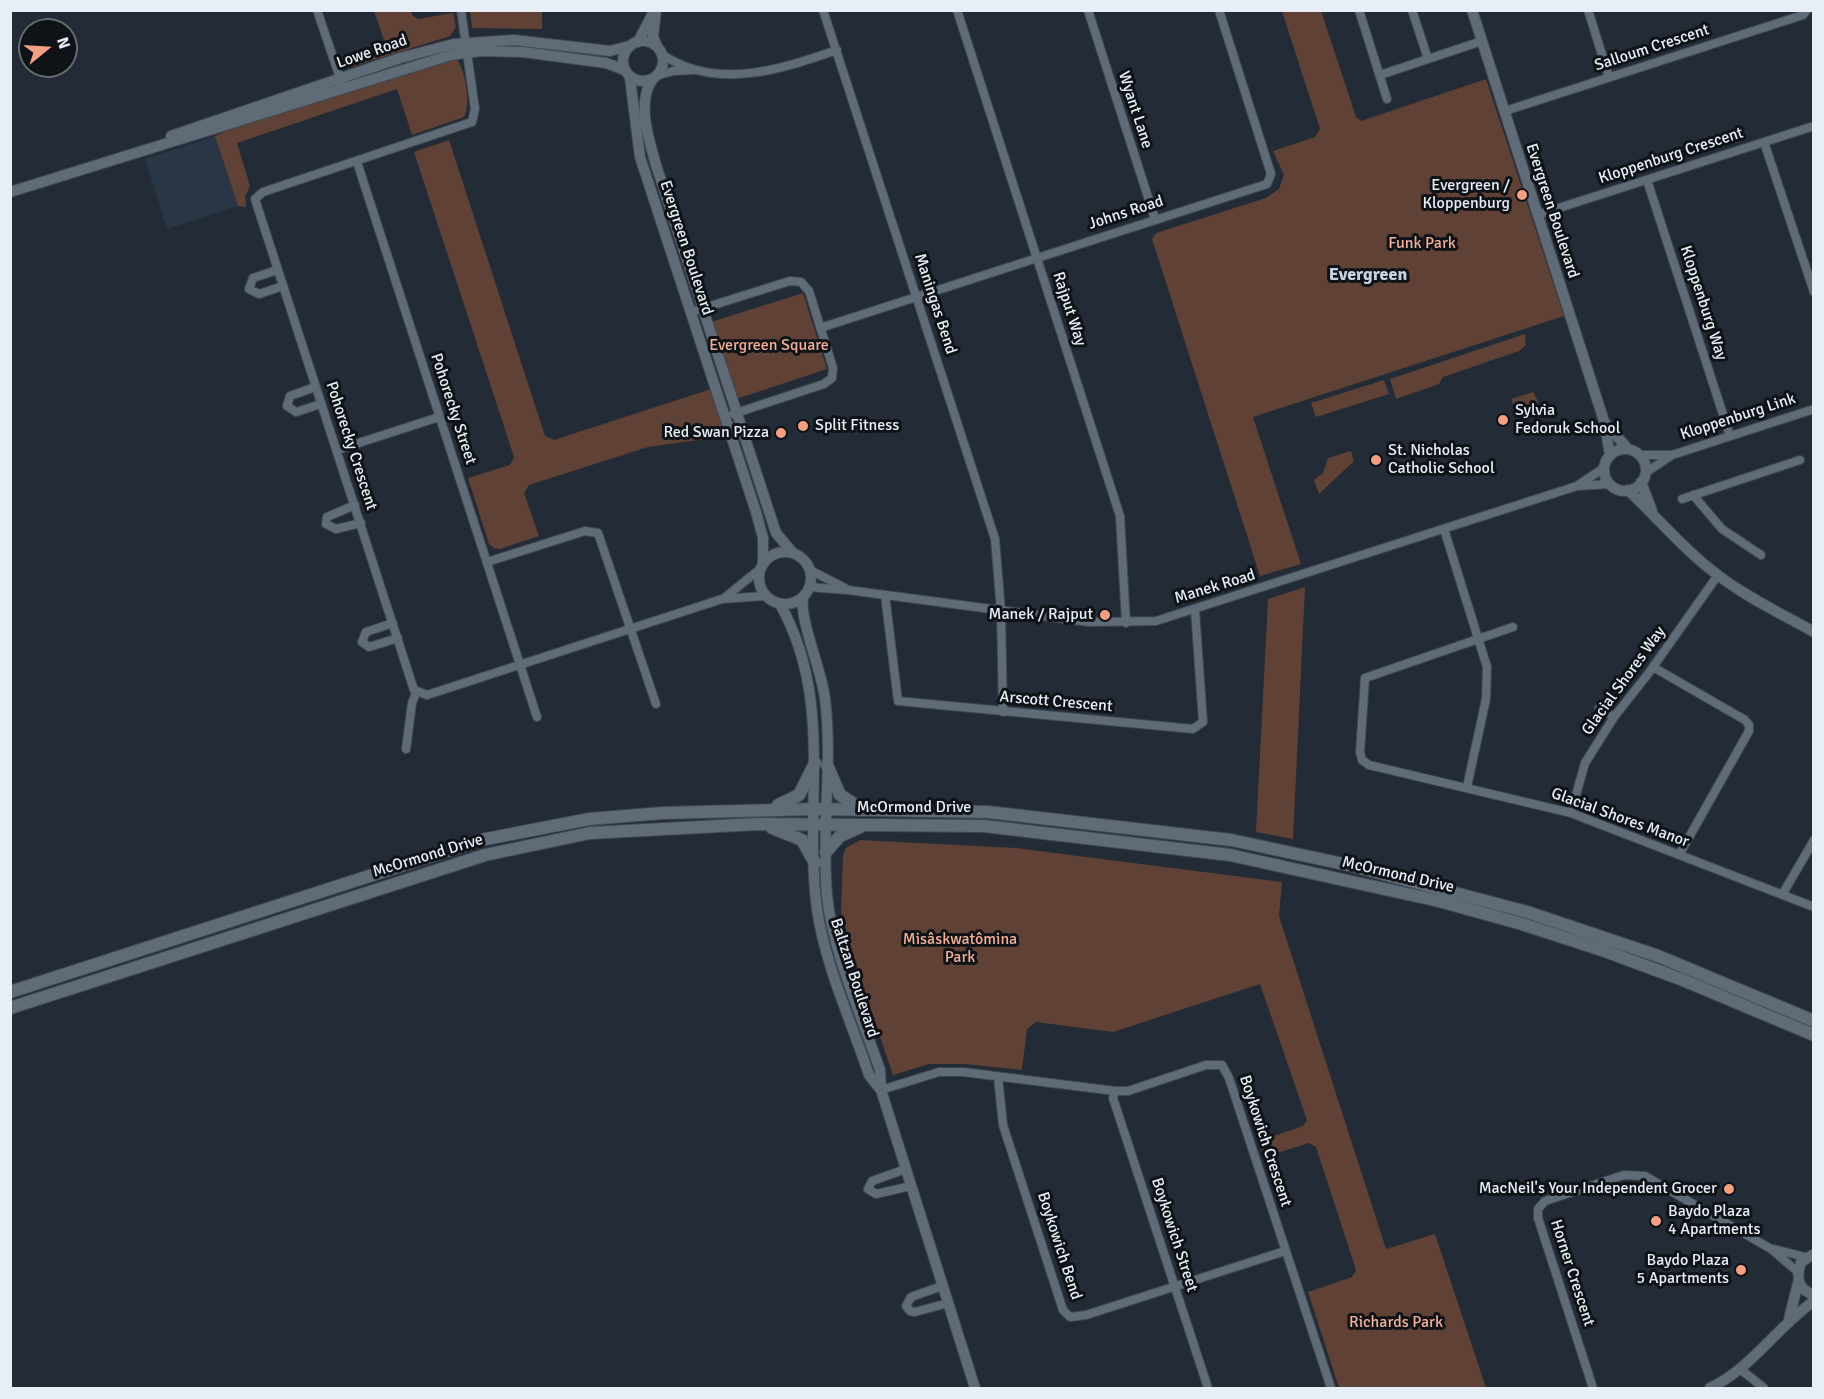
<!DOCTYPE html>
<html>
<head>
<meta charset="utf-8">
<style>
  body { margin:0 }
  #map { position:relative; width:1824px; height:1399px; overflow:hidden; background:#222b36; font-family:Signika,sans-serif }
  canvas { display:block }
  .frame { position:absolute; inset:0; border:12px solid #e8eef6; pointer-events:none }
  .north { position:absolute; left:18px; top:18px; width:60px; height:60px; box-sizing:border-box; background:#0f1318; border:2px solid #666b71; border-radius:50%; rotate:72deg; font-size:16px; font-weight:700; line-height:24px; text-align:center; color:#e8eef6 }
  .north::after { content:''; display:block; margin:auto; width:21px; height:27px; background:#f3a082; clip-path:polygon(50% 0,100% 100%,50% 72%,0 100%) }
</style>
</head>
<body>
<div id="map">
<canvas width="1824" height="1399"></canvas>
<div class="frame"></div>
<div class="north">N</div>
</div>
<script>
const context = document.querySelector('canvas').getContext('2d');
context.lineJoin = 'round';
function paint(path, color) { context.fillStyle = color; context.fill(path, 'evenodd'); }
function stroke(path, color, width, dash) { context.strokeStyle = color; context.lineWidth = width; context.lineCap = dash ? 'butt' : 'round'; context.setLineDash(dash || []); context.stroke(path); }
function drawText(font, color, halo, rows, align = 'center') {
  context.font = font + ' Signika,sans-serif'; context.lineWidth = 6; context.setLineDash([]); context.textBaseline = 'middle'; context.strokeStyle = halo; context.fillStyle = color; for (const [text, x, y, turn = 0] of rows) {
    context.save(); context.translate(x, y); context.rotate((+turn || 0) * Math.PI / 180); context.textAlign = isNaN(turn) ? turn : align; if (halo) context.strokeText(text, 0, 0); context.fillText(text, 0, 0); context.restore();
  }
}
const built = new Path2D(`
  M215 136 238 206 167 229 145 159Z`);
const green = new Path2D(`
  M374 11H411L412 15 418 19 453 13 456 27 450 36 345 69 341 58 385 43Z
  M470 11H542V29L472 28Z
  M1282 11H1321L1356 117 1361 121 1486 79 1564 316 1253 417 1301 564 1260 576 1152 239 1156 233 1266 198 1279 189 1284 175 1273 151 1315 137 1320 129Z
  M453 59 457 60C466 71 471 106 464 117L412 135 397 89 237 143 250 186 245 197 246 207 238 206 215 136 230 129Z
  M449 140 545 436 554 440 711 389 727 436 648 447 529 485 524 493 539 536 500 549 494 548 489 544 468 478 510 465 514 457 414 152Z
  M803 293 827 369 736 399 711 322Z
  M1525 334 1526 345 1519 351 1443 377 1439 384 1396 399 1390 379Z
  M1384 380 1389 394 1316 417 1311 403Z
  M1533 392 1538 401 1535 416 1516 411 1511 399Z
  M1351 451 1354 461 1319 494 1314 480 1323 473 1328 458Z
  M1305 587 1293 839 1256 832 1268 599Z
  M860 840 1016 848 1282 882 1279 916 1386 1249 1435 1234 1486 1388H1339L1308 1292 1352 1277 1356 1270 1316 1147 1309 1143 1264 1157 1259 1141 1303 1126 1307 1120 1260 984 1113 1032 1036 1022 1027 1029 1022 1070 965 1064H929L893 1075 861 981 841 912 843 855 846 848Z`);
const minor = new Path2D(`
  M317 10 342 84
  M461 10 475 109 472 122 263 192 255 199 414 690 427 695 722 599 765 596
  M823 10 995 539 1001 611 1003 712
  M957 10 1120 516 1126 623
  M1088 10 1155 219
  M1359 10 1387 99
  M1412 10 1428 59
  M1588 10 1609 77
  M663 55C717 91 782 69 837 50
  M659 75 673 71 694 70
  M1380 75 1482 41
  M1505 111 1803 15 1807 10
  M1764 142 1814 292
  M357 162 537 717
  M1647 180 1730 436
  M1537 215 1814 126
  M277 270 253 278 249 289 259 294 283 286
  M691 312 790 281 801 282 809 291 833 368 832 378 824 384 733 414
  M820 328 1267 184 1271 174 1219 10
  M315 387 290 396 287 406 296 412 321 404
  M337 450 439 417
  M1639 455H1672L1814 409
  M1645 473 1672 455
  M1578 485 1604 468
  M1693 495 1722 529 1761 555
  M1682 499 1800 460
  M355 505 327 517 326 524 336 529 361 523
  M1444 529 1487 667 1486 699 1467 787
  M487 562 585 531 598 533 656 704
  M810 570 845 588
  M809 587 848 590 1089 622 1156 621 1577 486 1610 484
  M885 595 898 701 1193 729 1203 722 1195 610
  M723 599 760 569
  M393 623 366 632 362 642 369 647 398 638
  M1513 627 1365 678 1360 752 1362 760 1369 765 1571 813 1814 907
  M1653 667 1745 720 1749 725V731L1679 855
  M1599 708 1614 717
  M406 749 412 703 416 693
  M1571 813 1585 763 1614 717 1648 674 1718 575
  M1782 895 1814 840
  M998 1077 1003 1125 1063 1310 1070 1317 1086 1315 1285 1251
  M881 1090 939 1072H963L1115 1091H1128L1206 1065H1222L1229 1078 1331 1388
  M1115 1091 1113 1098 1208 1388
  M906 1169 872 1181 868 1189 876 1194 911 1186
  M1774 1249 1805 1257
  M942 1286 911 1297 906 1306 910 1311 915 1312 948 1303
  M1740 1369 1764 1388
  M1593 1388 1538 1218V1209L1545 1201 1624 1175 1645 1176 1771 1249 1798 1272`);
const tertiary = new Path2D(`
  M656 10 653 37 657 46
  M1472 10 1604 421 1610 455
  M623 61a20 20 0 1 1 40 0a20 20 0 1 1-40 0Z
  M638 42 654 11
  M630 78 640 157 756 512 763 538V563
  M653 79C636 101 649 140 656 165L776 533 793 553
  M171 136 400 58 454 44 514 40 610 51 629 46
  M10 192 451 55 481 51 523 52 606 63 625 70
  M1606 424 1628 449
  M1604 470a21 21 0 1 1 42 0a21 21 0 1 1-42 0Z
  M1641 482 1652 511
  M1628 490C1659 519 1685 551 1719 576 1748 598 1782 614 1814 632
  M759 578a26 26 0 1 1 52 0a26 26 0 1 1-52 0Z
  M803 597C799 619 822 671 825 699 833 764 821 830 827 895 832 950 862 1017 880 1070L881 1090 975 1388
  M780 604C835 702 803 804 817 909 825 965 851 1021 869 1075L880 1089
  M1814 1254 1801 1262C1796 1277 1797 1289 1814 1295
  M1789 1319 1798 1283
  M1710 1388C1752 1368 1777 1327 1814 1301`);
const secondary = new Path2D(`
  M827 765 840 795 859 807
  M778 805 799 795 815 763
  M772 828 802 840 815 863
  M826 852 840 836 860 827
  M10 992 481 840 589 819 663 813 815 809 988 812 1231 840 1353 866 1527 912 1658 956 1814 1021
  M10 1008 485 855 590 833 757 824 984 826 1230 855 1439 901 1522 924 1602 950 1683 980 1814 1035`);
const markers = [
  [1522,195,6,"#f3a082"],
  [1503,420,6,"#f3a082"],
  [803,426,6,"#f3a082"],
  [781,433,6,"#f3a082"],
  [1376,460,6,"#f3a082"],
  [1105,615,6,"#f3a082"],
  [1729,1189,6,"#f3a082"],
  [1656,1221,6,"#f3a082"],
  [1741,1270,6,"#f3a082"]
];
const streetNames = [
  ["Salloum Crescent",1652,48,-18],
  ["Lowe Road",372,52,-19],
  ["Wyant Lane",1135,110,72],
  ["Kloppenburg Crescent",1671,156,-18],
  ["Evergreen Boulevard",1552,211,72],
  ["Johns Road",1126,213,-18],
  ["Evergreen Boulevard",686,248,72],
  ["Kloppenburg Way",1703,303,72],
  ["Maningas Bend",935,304,72],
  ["Rajput Way",1069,309,72],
  ["Pohorecky Street",453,409,72],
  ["Kloppenburg Link",1738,417,-18],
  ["Pohorecky Crescent",351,446,72],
  ["Manek Road",1215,587,-17],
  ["Glacial Shores Way",1624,681,-54],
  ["Arscott Crescent",1056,702,5],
  ["McOrmond Drive",914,808],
  ["Glacial Shores Manor",1620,818,20],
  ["McOrmond Drive",428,856,-17],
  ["McOrmond Drive",1398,875,13],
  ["Baltzan Boulevard",854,978,72],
  ["Boykowich Crescent",1265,1141,72],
  ["Boykowich Street",1174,1235,72],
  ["Boykowich Bend",1059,1246,72],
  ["Horner Crescent",1572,1273,72]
];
const poiNames = [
  ["Evergreen /",1510,186],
  ["Kloppenburg",1510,204],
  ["Sylvia",1515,411,"left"],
  ["Fedoruk School",1515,429,"left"],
  ["Split Fitness",815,426,"left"],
  ["Red Swan Pizza",769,433],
  ["St. Nicholas",1388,451,"left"],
  ["Catholic School",1388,469,"left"],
  ["Manek / Rajput",1093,615],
  ["MacNeil's Your Independent Grocer",1717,1189],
  ["Baydo Plaza",1668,1212,"left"],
  ["4 Apartments",1668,1230,"left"],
  ["Baydo Plaza",1729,1261],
  ["5 Apartments",1729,1279]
];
const parkNames = [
  ["Funk Park",1422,244],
  ["Evergreen Square",769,346],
  ["Misâskwatômina",960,940],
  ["Park",960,958],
  ["Richards Park",1396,1323]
];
const neighbourhoodNames = [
  ["Evergreen",1368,275]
];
paint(built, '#283646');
paint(green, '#604135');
stroke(minor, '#404851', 10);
stroke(tertiary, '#404851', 12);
stroke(secondary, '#404851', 14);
stroke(minor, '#606b78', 8);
stroke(tertiary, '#606b78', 10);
stroke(secondary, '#606b78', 12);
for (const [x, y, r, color] of markers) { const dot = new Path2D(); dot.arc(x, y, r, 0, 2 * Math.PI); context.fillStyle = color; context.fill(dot); stroke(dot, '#0f1318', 2); }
drawText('16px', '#e8eef6', '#0f1318', streetNames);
drawText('16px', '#e8eef6', '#0f1318', poiNames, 'right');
drawText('16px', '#f5b097', '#0f1318', parkNames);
drawText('bold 18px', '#c7d3e2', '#0f1318', neighbourhoodNames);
</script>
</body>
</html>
